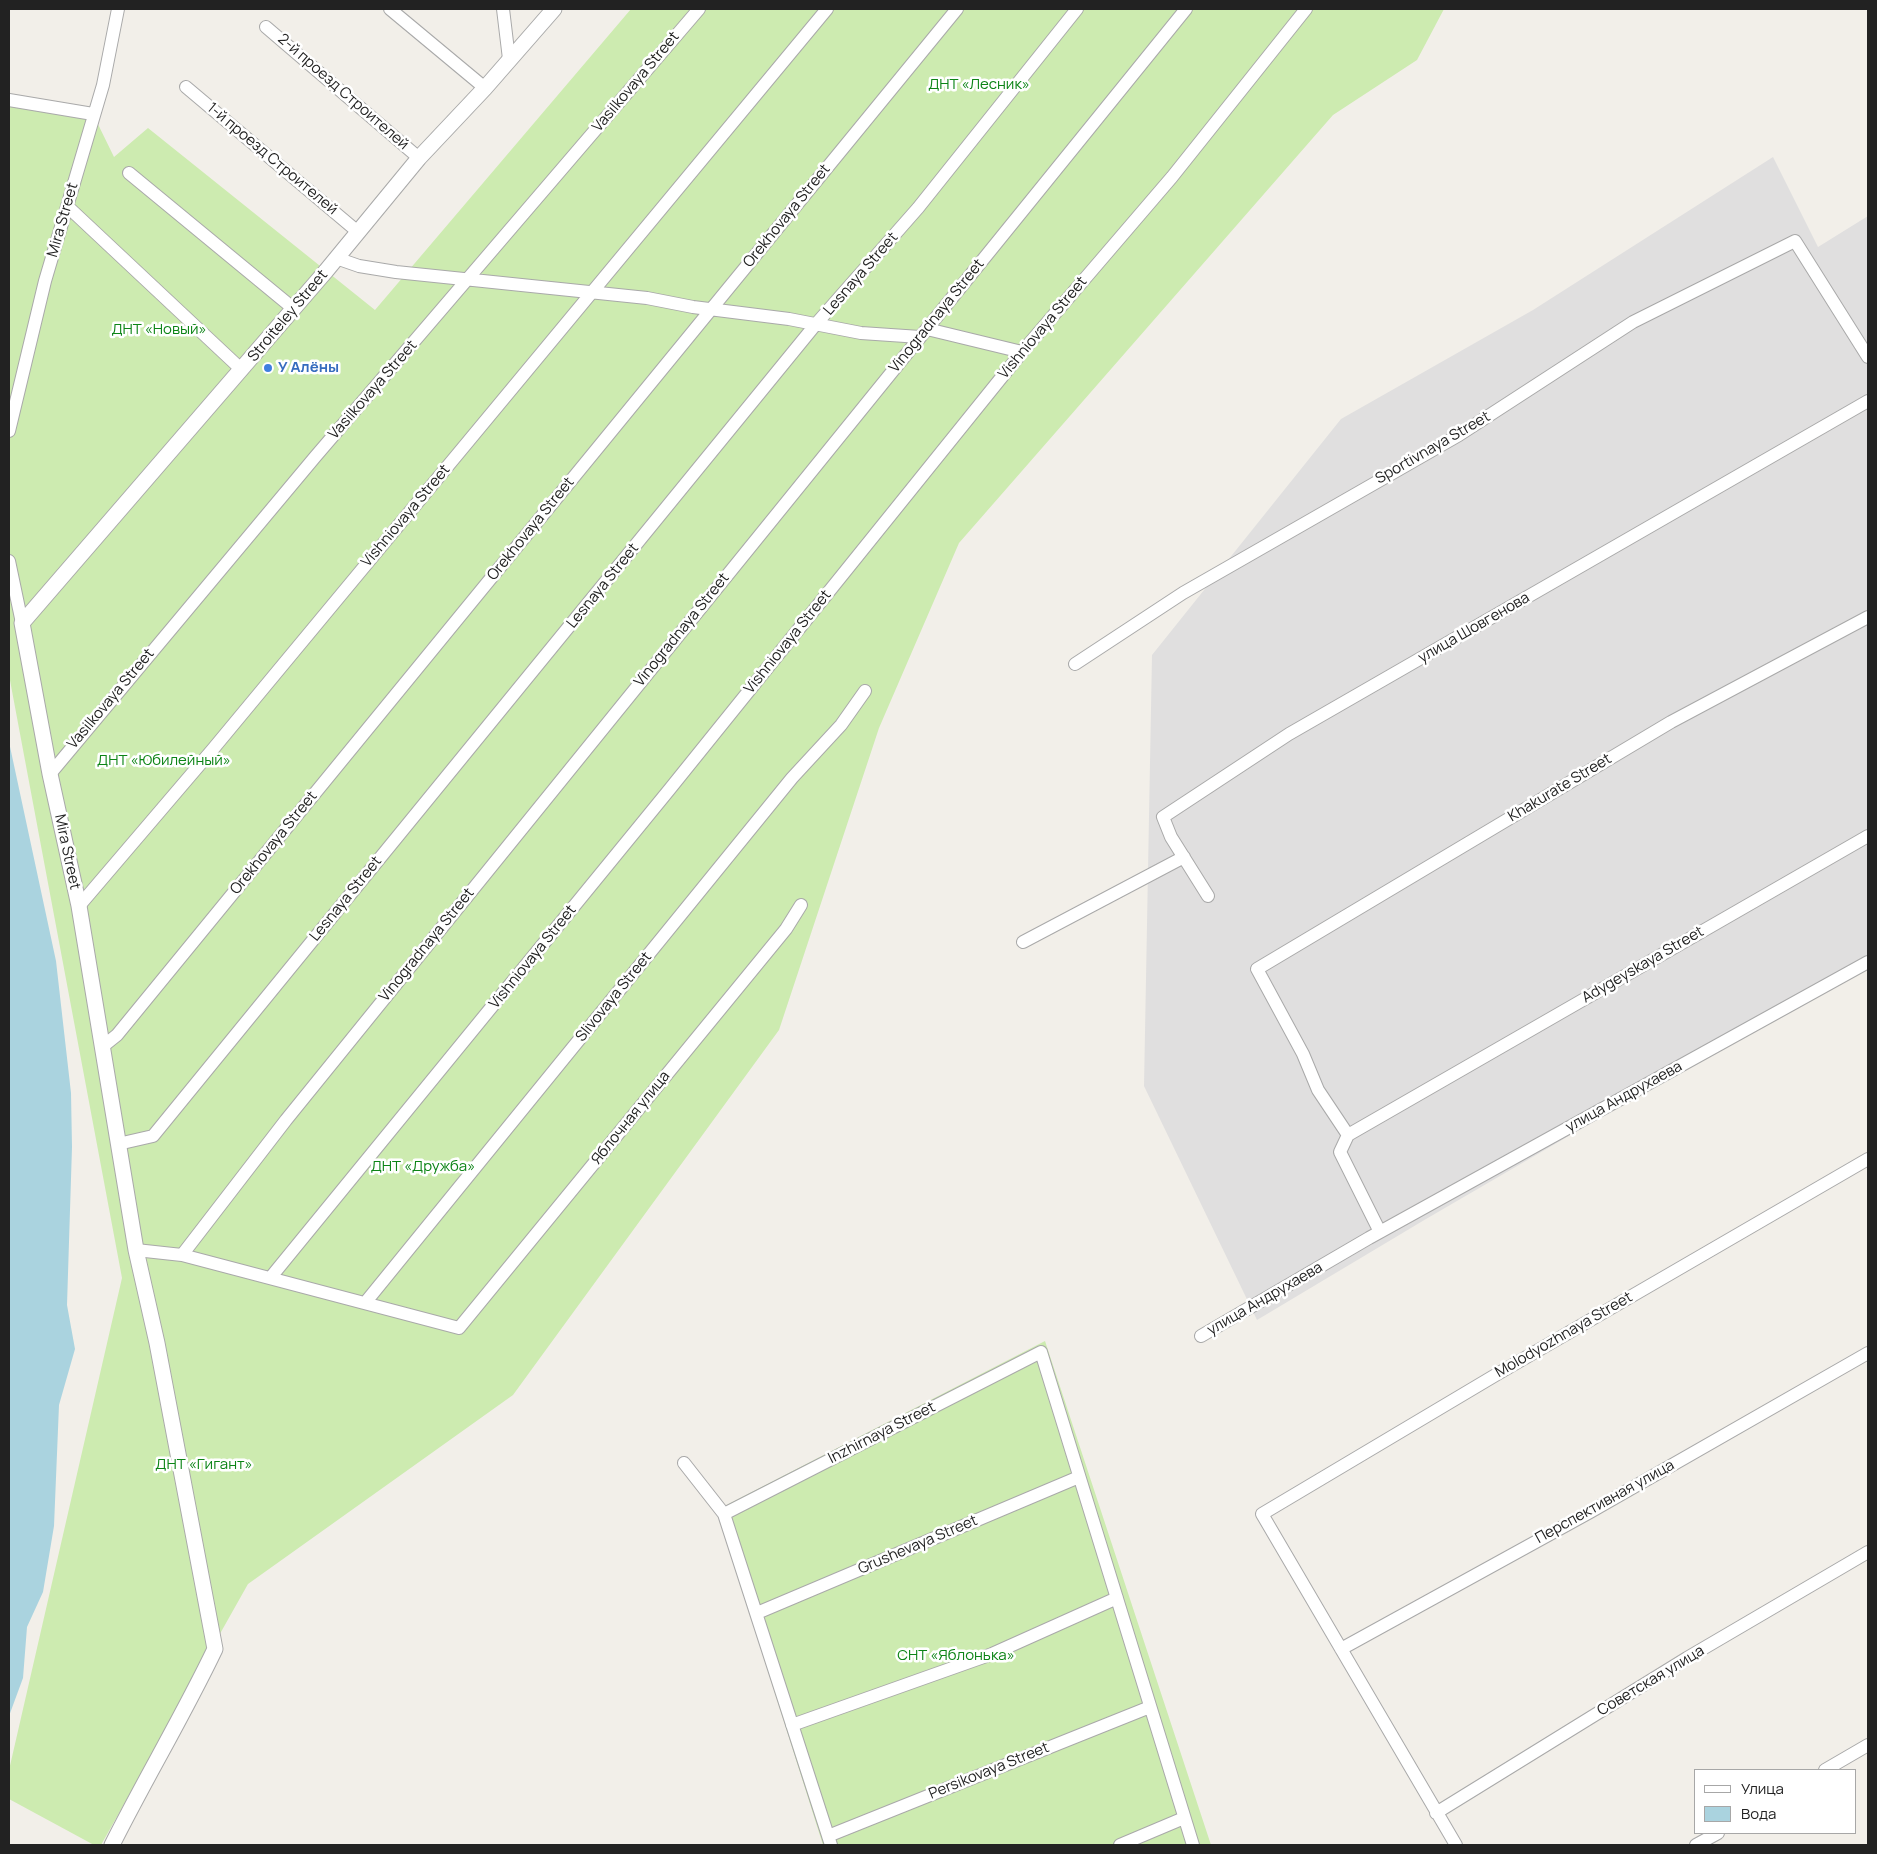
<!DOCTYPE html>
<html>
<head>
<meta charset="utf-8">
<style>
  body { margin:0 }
  #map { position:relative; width:1877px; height:1854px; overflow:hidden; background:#f2efe9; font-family:Manrope,sans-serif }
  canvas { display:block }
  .frame { position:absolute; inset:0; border:10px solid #222; pointer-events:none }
  .legend { position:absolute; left:1694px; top:1769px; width:162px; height:65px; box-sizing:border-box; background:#fff; border:1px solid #a7a7a7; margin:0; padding:6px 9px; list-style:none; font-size:15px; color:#222 }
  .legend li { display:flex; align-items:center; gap:10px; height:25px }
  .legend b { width:25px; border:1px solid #a7a7a7 }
</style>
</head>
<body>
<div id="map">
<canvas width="1877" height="1854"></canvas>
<div class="frame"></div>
<ul class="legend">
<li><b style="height:6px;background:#fff"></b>Улица</li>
<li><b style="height:14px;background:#aad3df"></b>Вода</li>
</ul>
</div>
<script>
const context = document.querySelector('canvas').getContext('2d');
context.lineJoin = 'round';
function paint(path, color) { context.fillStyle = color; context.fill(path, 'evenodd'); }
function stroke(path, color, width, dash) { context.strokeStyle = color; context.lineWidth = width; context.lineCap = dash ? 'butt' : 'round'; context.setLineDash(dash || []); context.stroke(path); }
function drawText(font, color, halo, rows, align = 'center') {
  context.font = font + ' Manrope,sans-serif'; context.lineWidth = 5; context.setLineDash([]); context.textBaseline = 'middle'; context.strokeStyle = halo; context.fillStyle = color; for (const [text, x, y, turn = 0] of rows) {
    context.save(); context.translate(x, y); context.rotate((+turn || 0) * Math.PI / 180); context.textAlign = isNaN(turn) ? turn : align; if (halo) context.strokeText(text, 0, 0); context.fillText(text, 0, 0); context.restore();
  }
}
const residential = new Path2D(`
  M1773 157 1818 247 1868 216V962L1426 1219 1257 1320 1144 1086 1152 655 1341 419 1533 310Z`);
const grass = new Path2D(`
  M631 9H1444L1417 60 1333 115 959 543 879 728 779 1030 513 1395 248 1584 101 1845H94L9 1799V1770L122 1278 9 675V105L80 118 93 114 114 157 148 128 375 310Z
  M1045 1341 1211 1845H823L717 1510Z`);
const water = new Path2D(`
  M9 742 56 961 71 1093 72 1147 67 1305 75 1349 59 1405 54 1526 43 1592 27 1627 23 1678 9 1716Z`);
const minor = new Path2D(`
  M390 9 485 88
  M503 9 509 59
  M266 27 419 158
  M186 87 358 232
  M9 100 93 114
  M129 173 294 309
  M67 206 242 370
  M336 258 359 266 396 272 647 298 693 307 789 319 861 333 920 337
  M927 329 1022 352
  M9 431 45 281 103 85 118 9
  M9 561 22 623
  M1868 617 1671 722 1257 969 1303 1054 1318 1090 1348 1135 1868 836
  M1075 664 1183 593 1459 435 1633 322 1795 241 1868 357
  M50 774 315 457 699 9
  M1208 896 1171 837 1163 817 1289 734 1868 401
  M79 906 213 749 827 9
  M1023 942 1184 857
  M102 1047 117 1035 957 9
  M1348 1135 1340 1152 1380 1232
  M118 1144 153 1136 816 324 918 208 1077 9
  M136 1250 182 1255 459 1328 786 929 801 905
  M182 1255 286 1120 1186 9
  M271 1277 669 790 1022 352 1172 177 1306 9
  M365 1303 792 778 841 725 865 691
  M1201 1336 1369 1238 1868 962
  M684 1463 724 1514 831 1845
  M724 1514 1041 1352 1193 1845
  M757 1613 1079 1477
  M1341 1649 1590 1512 1868 1353
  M792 1725 992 1654 1117 1598
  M1825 1770 1868 1745
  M1436 1813 1687 1658 1868 1552
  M828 1836 1150 1707
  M1120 1845 1184 1818
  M1456 1845 1262 1514 1499 1373 1868 1159
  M1696 1845 1718 1833`);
const tertiary = new Path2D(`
  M112 1845C145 1779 183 1716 215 1649L157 1343 136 1250 79 906 50 774 22 623 326 271 419 158 485 88 554 9`);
const markers = [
  [268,368,5,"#3f7fe0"]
];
const streetNames = [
  ["Vasilkovaya Street",636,82,-50],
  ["2-й проезд Строителей",343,92,41],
  ["1-й проезд Строителей",272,159,40],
  ["Orekhovaya Street",787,216,-51],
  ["Mira Street",63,220,-74],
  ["Lesnaya Street",861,274,-49],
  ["Stroiteley Street",288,316,-50],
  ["Vinogradnaya Street",937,316,-51],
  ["Vishniovaya Street",1043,328,-50],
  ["Vasilkovaya Street",373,390,-49],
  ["Sportivnaya Street",1433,448,-30],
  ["Vishniovaya Street",406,516,-50],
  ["Orekhovaya Street",531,529,-51],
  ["Lesnaya Street",603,586,-51],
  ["улица Шовгенова",1474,628,-30],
  ["Vinogradnaya Street",682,630,-51],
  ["Vishniovaya Street",788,642,-51],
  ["Vasilkovaya Street",111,699,-50],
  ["Khakurate Street",1560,788,-31],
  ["Orekhovaya Street",274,843,-51],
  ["Mira Street",67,852,78],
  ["Lesnaya Street",346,899,-51],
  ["Vinogradnaya Street",427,945,-51],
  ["Vishniovaya Street",533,957,-51],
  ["Adygeyskaya Street",1643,965,-30],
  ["Slivovaya Street",614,997,-51],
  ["улица Андрухаева",1624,1097,-29],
  ["Яблочная улица",631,1118,-51],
  ["улица Андрухаева",1265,1299,-30],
  ["Molodyozhnaya Street",1564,1335,-30],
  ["Inzhirnaya Street",882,1433,-27],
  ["Перспективная улица",1605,1502,-29],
  ["Grushevaya Street",918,1545,-23],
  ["Советская улица",1651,1681,-31],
  ["Persikovaya Street",989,1771,-22]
];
const parkNames = [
  ["ДНТ «Лесник»",979,85],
  ["ДНТ «Новый»",159,330],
  ["ДНТ «Юбилейный»",164,761],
  ["ДНТ «Дружба»",423,1167],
  ["ДНТ «Гигант»",204,1465],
  ["СНТ «Яблонька»",956,1656]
];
const shopNames = [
  ["У Алёны",278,368]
];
paint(residential, '#e0dfdf');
paint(grass, '#cdebb0');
paint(water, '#aad3df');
stroke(minor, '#a9a9a9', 14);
stroke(tertiary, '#a9a9a9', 17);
stroke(minor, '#fff', 12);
stroke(tertiary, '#fff', 15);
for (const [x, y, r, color] of markers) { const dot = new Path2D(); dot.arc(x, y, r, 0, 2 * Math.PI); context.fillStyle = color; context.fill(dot); stroke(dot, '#fff', 2); }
drawText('15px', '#222', '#fff', streetNames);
drawText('15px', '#0c8416', '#fff', parkNames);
drawText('bold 15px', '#366cbe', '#fff', shopNames, 'left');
</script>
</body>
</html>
